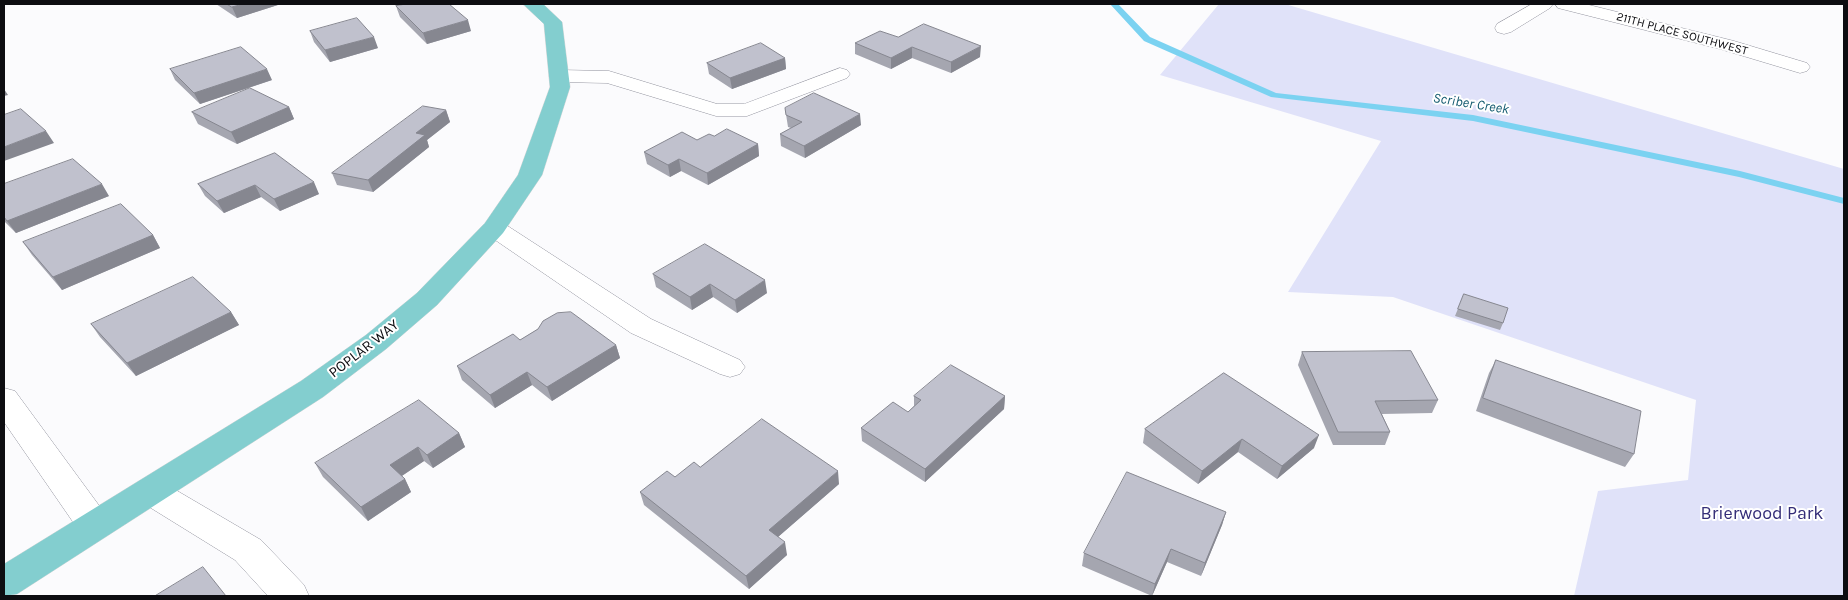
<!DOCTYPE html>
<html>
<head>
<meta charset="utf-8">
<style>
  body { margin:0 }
  #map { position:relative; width:1848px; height:600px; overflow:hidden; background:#fbfbfd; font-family:Karla,sans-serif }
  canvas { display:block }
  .frame { position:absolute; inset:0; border:5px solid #0d0d11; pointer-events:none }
</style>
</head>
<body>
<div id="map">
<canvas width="1848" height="600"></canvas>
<div class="frame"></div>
</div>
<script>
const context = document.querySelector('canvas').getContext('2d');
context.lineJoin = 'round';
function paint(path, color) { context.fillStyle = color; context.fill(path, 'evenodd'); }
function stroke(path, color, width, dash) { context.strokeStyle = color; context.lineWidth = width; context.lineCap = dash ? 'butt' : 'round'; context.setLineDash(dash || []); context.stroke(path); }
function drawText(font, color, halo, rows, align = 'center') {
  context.font = font + ' Karla,sans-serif'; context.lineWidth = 4; context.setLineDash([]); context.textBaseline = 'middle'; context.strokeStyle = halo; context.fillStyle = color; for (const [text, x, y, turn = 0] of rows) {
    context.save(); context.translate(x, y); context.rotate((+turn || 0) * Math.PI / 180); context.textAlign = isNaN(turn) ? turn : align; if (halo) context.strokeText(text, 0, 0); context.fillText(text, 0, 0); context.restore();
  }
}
const green = new Path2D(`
  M1219 4H1285L1844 169V596H1574L1598 491 1688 480 1696 400 1393 297 1288 292 1381 141 1160 75Z`);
const stream = new Path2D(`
  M1110 4H1118L1150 37 1276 93 1473 115 1740 171 1844 198V204L1739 177 1473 121 1271 97 1144 41Z`);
const minor = new Path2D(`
  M1532 4H1553L1550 8 1511 32 1504 34 1497 32 1495 28 1497 24Z
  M1555 4H1585L1734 41 1807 63 1810 67 1807 71 1800 73 1720 49 1558 8Z
  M840 68 847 70 850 74 847 78 747 116H716L607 83 559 82 552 80 549 76 552 72 559 70 609 71 717 104H744Z
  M494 220 503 223 651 319 740 360 745 367 740 374 730 377 720 374 631 333 485 233 481 228 485 223Z
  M4 388 15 391 106 515 111 525 106 535 94 539 82 535 4 422Z
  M150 478 162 482 261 540 304 585 309 596H268L235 560 138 500 133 491 138 482Z`);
const major = new Path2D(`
  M523 4H543L562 22 570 87 542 175 503 233 437 305 386 349 323 397 17 594 4 596V564L301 381 366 335 417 293 485 223 518 175 550 87 544 24Z`);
const wall = new Path2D(`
  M216 4H281L237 18Z
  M396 6 471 31 427 44 400 17Z
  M310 31 378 48 330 62 314 42Z
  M898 37 980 57 951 73 912 58 891 69 855 54V43Z
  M785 58 786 69 732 89 709 74 707 63Z
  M170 69 272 80 200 104 175 80Z
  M289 107 294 119 237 144 198 124 192 112Z
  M785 108 861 125 805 158 781 146 780 134 791 128 788 127Z
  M446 110 450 122 427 140 429 147 373 192 337 185 332 173Z
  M714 136 758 144 759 156 708 185 681 171 670 177 647 164 644 152Z
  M275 153 319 194 280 211 261 197 224 213 205 196 198 184Z
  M4 184 109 196 16 233 4 221Z
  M153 235 160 248 62 290 32 255 23 242Z
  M653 274 767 293 737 313 713 297 692 310 656 287Z
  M1464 294 1503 323 1500 330 1455 316Z
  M231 312 239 325 136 376 100 337 91 324Z
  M538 329 616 345 620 358 552 401 532 385 495 408 462 380 457 366 520 340Z
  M1302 352 1438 400 1432 413 1382 414 1390 432 1385 445H1333L1298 365Z
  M1496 360 1634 454 1625 467 1476 411 1489 373Z
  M1224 373 1314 448 1277 479 1238 452 1198 484 1143 443 1145 429Z
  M914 396H1005L1004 409 925 482 862 441 861 428 908 412 914 406Z
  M459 433 465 447 433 468 424 461 402 476 405 479 411 492 368 521 323 477 315 463Z
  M700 467 839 484 778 537 787 555 749 589 644 505 640 492Z
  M1226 512 1222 525 1201 576 1167 562 1152 596 1082 566 1084 553Z`);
const shadedWall = new Path2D(`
  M243 4H281L237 18 232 7Z
  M468 20 471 31 427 44 423 33Z
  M374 37 378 48 330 62 325 50Z
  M981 46 980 57 951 73V62Z
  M912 47V58L891 69V58Z
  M785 58 786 69 732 89 730 78Z
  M267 69 272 80 200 104 194 93Z
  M4 89 8 95 4 96Z
  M289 107 294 119 237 144 231 132Z
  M446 110 450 122 427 140 429 147 373 192 368 180 416 133Z
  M860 114 861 125 805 158 804 146Z
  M46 131 54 143 4 161V147Z
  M758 144 759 156 708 185 707 173Z
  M679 159 681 171 670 177 668 165Z
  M314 182 319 194 280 211 274 199Z
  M102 184 109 196 16 233 7 221Z
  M255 185 261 197 224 213 217 201Z
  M153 235 160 248 62 290 53 277Z
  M765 280 767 293 737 313 735 300Z
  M710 284 713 297 692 310 690 297Z
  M231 312 239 325 136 376 127 363Z
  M616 345 620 358 552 401 547 387Z
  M527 372 532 385 495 408 490 395Z
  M1005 396 1004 409 925 482V469Z
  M459 433 465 447 433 468 427 455Z
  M1319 435 1314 448 1277 479 1282 466Z
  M1242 439 1238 452 1198 484 1202 471Z
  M418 447 424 461 397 479 390 465Z
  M838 471 839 484 771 543 769 530Z
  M405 479 411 492 368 521 361 507Z
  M1226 512 1222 525 1201 576 1205 563Z
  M785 542 787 555 749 589 746 576Z
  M1171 549 1167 562 1152 596 1155 584Z`);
const building = new Path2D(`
  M227 4H243L232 7Z
  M406 4H449L468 20 423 33 396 6Z
  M357 18 374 37 325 50 310 31Z
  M924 24 981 46 951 62 912 47 891 58 855 43 880 31 898 37Z
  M761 43 785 58 730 78 707 63Z
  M241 47 267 69 194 93 170 69Z
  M250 88 289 107 231 132 192 112Z
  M814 93 860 114 804 146 780 134 802 122 786 115 785 108Z
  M423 106 446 110 416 133 425 135 368 180 332 173Z
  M21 109 46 131 4 147V115Z
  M727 129 758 144 707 173 679 159 668 165 644 152 682 132 697 140 709 134 714 136Z
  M275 153 314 182 274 199 255 185 217 201 198 184Z
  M73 159 102 184 7 221 4 217V184Z
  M121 204 153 235 53 277 23 242Z
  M705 244 765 280 735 300 710 284 690 297 653 274Z
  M193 277 231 312 127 363 91 324Z
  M1464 294 1508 308 1503 323 1458 309Z
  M571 312 616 345 547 387 527 372 490 395 457 366 513 334 520 340 538 329 543 321 557 313Z
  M1411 351 1438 400 1375 401 1390 432H1338L1302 352Z
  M1496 360 1641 411 1634 454 1483 398Z
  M951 365 1005 396 925 469 861 428 893 402 908 412 921 400 914 396Z
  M1224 373 1319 435 1282 466 1242 439 1202 471 1145 429Z
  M419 400 459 433 427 455 418 447 390 465 405 479 361 507 315 463Z
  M762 419 838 471 769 530 785 542 746 576 640 492 667 471 675 477 694 462 700 467Z
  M1127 472 1226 512 1205 563 1171 549 1155 584 1084 553Z
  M203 567 226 596H155Z`);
const farStreetnames = [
  ["211TH PLACE SOUTHWEST",1682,34,15]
];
const farWaternames = [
  ["Scriber Creek",1471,104,9]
];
const streetNames = [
  ["POPLAR WAY",364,349,-38]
];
const nearParknames = [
  ["Brierwood Park",1762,514]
];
paint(green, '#e0e2f9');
paint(stream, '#7bd2f1');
stroke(minor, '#93949f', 1);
stroke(major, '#d8d8d9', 1);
paint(minor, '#fff');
paint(major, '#83cecf');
paint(wall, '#a5a6b0');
paint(shadedWall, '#868790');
paint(building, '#c0c1cd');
stroke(building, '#868790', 1);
drawText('12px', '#0d0d11', '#fff', farStreetnames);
drawText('italic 14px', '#11596e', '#fff', farWaternames);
drawText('15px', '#0d0d11', '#fff', streetNames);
drawText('18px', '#342d78', '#fff', nearParknames);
</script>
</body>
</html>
